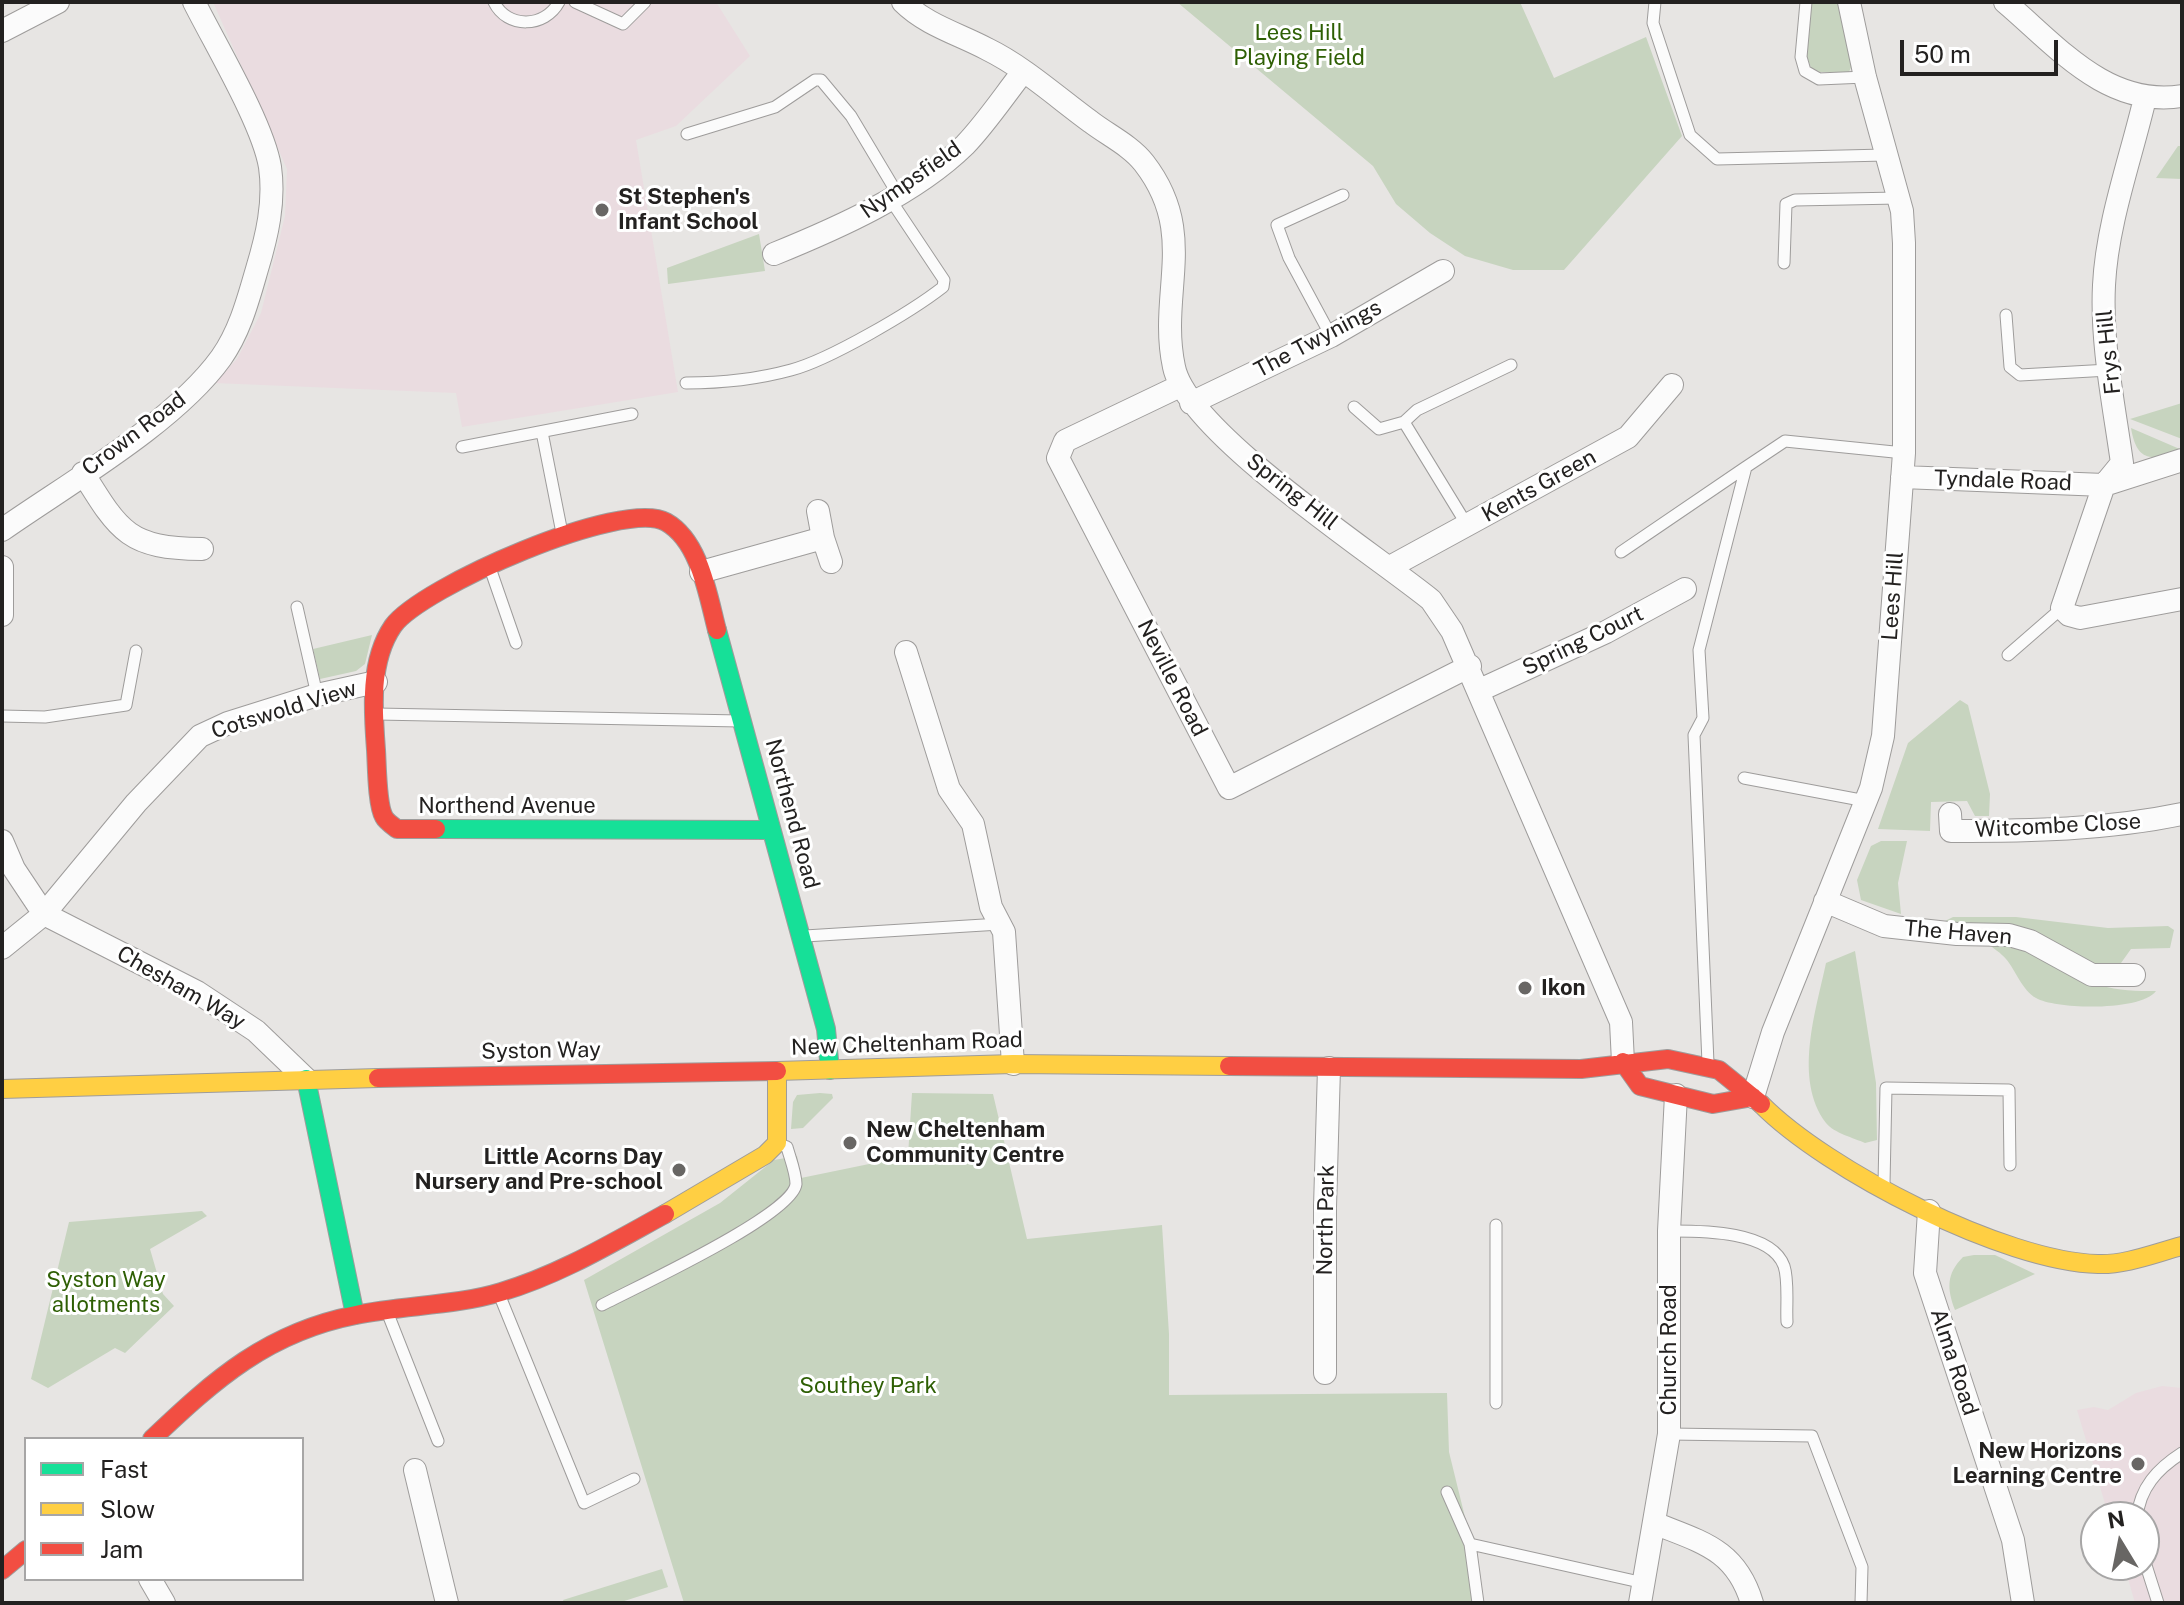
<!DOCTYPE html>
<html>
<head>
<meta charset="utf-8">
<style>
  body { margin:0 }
  #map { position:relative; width:2184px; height:1605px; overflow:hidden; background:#e7e5e3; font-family:"Public Sans",sans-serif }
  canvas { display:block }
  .frame { position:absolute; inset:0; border:4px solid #232120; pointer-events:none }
  .legend { position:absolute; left:24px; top:1437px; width:280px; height:144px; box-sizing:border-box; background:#fff; border:2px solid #a7a6a6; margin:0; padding:10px 14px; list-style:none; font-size:24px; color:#232120 }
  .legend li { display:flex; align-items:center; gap:16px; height:40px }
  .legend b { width:40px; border:2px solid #a7a6a6 }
  .north { position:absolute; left:2080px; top:1501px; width:80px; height:80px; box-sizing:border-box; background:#fff; border:2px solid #a7a6a6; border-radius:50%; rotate:350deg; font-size:22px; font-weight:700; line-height:32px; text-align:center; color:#232120 }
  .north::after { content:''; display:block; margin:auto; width:28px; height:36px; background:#686664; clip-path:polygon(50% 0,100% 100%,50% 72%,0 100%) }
  .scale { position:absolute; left:1900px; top:40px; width:158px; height:36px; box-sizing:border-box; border:4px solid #232120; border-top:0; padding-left:10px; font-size:24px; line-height:28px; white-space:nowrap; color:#232120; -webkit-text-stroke:6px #fff; paint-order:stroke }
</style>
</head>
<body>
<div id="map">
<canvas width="2184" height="1605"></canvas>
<div class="frame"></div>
<ul class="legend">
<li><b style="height:10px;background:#16e098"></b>Fast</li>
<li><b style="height:10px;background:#ffcf43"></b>Slow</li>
<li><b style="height:10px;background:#f24e42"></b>Jam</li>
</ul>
<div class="north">N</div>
<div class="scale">50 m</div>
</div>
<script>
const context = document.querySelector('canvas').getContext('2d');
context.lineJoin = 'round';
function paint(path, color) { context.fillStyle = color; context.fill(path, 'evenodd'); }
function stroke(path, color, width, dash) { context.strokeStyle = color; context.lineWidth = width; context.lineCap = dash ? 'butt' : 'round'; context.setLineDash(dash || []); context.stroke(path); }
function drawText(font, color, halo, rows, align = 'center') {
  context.font = font + ' "Public Sans",sans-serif'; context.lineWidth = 6; context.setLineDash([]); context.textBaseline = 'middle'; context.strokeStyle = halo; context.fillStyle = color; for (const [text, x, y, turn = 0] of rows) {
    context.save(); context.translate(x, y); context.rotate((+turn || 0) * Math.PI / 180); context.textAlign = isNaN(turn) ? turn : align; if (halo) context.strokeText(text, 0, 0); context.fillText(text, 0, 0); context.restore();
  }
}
const education = new Path2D(`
  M213 2H716L750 56 676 126 636 140 678 392 462 427 456 393 214 383 237 359 261 313 285 216 287 169Z
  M2162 1386 2182 1388V1603H2135L2124 1565H2144V1517H2109L2077 1410 2094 1407 2108 1410 2136 1393Z`);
const green = new Path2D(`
  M1177 2H1520L1554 78 1646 37 1682 136 1564 270H1513L1465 256 1430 233 1396 204 1373 166Z
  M1811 2H1839L1852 65 1849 72H1820L1811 68 1806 54Z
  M2178 146H2182V179L2156 178Z
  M759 234 765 271 668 284 667 268Z
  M2182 403V439L2130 419Z
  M2131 428 2182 450C2152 461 2137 463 2131 428Z
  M372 635 365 664 356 671 320 679 313 649Z
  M1960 700 1968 705 1990 794 1989 816H1975L1967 801 1931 802 1930 831 1878 829 1908 743Z
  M1881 841H1907L1898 883 1901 914 1861 900 1857 880 1871 846Z
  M1953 917H2016L2108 928 2168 926 2174 930 2170 948 2131 949 2121 963 2109 969 1945 926V921Z
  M1987 943C2028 945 2061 971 2100 985 2118 991 2137 991 2156 991 2142 1011 2057 1010 2036 998 2022 990 2016 971 2006 959 2001 953 1993 948 1987 943Z
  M1855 951 1876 1083 1877 1140 1865 1143C1854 1138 1834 1133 1826 1123 1793 1079 1816 1011 1826 963Z
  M820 1093 832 1094 833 1098 803 1128 791 1129 793 1102 797 1095Z
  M912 1093 993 1094 1027 1239 1162 1225 1169 1334V1395L1447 1393 1449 1452 1476 1562 1481 1603H684L584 1280 720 1203 774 1160 797 1156 801 1178 908 1156Z
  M202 1211 207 1216 150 1249 163 1294 174 1306 125 1353 115 1348 48 1388 31 1379 69 1222Z
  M1974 1255H1995L2035 1274 1955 1310C1947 1289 1946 1274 1963 1257Z
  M662 1569 668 1587 618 1603H564L563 1600Z`);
const lane = new Path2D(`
  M494 2C507 29 545 28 559 2
  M575 2 623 24 645 2
  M1655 2 1653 23 1690 135 1717 159 1885 155
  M1806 2 1801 57 1805 71 1819 79 1865 77
  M687 134 775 107 815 80H821L851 116 897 193
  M1784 263 1786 204 1795 200 1898 198
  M2006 315 2010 367 2020 375 2109 370
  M1331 336 1289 258 1277 225 1343 195
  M686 383C720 383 758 379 791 370 829 360 911 312 943 287L944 280 890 199
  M1354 407 1379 429 1404 422 1417 410 1511 365
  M1404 422 1467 525
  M542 432 562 533
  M462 447 632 414
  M1621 552 1746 467
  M490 568 516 643
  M297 607 317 695
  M2008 655 2062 608
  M377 714 740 721
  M2 716 45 717 126 705 136 651
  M1744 778 1866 801
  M805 936 1000 924
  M1708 1063 1694 735 1703 718 1699 650 1746 467 1785 441 1904 453
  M1884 1184 1886 1088 2009 1090 2010 1165
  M1496 1225V1403
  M1669 1231C1700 1231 1771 1230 1784 1266 1789 1281 1786 1306 1787 1322
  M499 1294 584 1503 634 1479
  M602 1305C634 1288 793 1215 796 1184 796 1173 790 1158 787 1147L781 1145
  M388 1314 438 1441
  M1669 1434 1812 1436 1862 1567 1861 1603
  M1447 1492 1470 1544 1478 1603
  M2137 1517C2140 1488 2157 1469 2182 1453
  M1470 1544 1644 1583
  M2144 1559 2158 1603`);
const street = new Path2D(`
  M903 2C926 25 959 34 987 49 1024 67 1058 98 1091 122 1108 135 1131 146 1144 163 1199 234 1158 292 1174 367 1187 432 1373 553 1431 600L1452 631 1621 1022 1623 1062
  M2005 2C2057 46 2107 108 2182 96
  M2 31 58 2
  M2145 98C2131 158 2107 223 2104 285 2101 344 2114 405 2122 463L2104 485 2062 608 2069 615 2080 618 2182 599
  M774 254C838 228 915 194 965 145 986 123 1004 96 1022 73
  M1180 386 1065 441 1058 458 1229 788 1470 666
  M1191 403 1331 336 1443 271
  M83 473C120 533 129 548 202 549
  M1902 477 2104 485 2182 460
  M2 530C69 483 174 423 221 358 240 331 248 300 257 269 267 236 275 202 270 167 263 124 215 44 194 2
  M823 538 831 562
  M2 567V615
  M1390 567 1628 437 1672 385
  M701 572 823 538 818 511
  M906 652 949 789 973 824 991 907 1004 932 1013 1064
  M1480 690 1606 632 1685 589
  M1950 814 1951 831C2029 831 2106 830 2182 814
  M2 841 14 869 44 914 2 948
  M1825 901 1884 926 1957 934 2009 935 2030 941 2092 975H2134
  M306 1079 256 1031 197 992 44 914 136 803 200 736 228 723 317 695 376 682
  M1753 1097 1773 1032 1871 788 1883 736 1904 453V243L1902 211 1865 77 1849 2
  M1929 1211 1925 1273 2013 1540 2023 1603
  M1325 1373V1207L1329 1068
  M415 1470 447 1603
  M1654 1523C1701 1542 1736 1549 1752 1603
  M150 1579 164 1603
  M1640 1603 1669 1434V1231L1676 1095`);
const fast = new Path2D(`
  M717 630 826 1029 830 1070
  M436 829 771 830
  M306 1079 355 1315`);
const slow = new Path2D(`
  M777 1071 1013 1064 1229 1066
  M2 1089 378 1078
  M1761 1104C1826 1170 2005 1262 2098 1264 2126 1265 2155 1253 2182 1246
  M665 1214 765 1155 777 1143V1071`);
const jam = new Path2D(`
  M436 829H397C393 826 386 821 384 817 377 805 377 765 376 750 373 710 369 661 393 626 421 587 623 498 666 522 700 541 708 596 717 630
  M1623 1062 1640 1086 1713 1104 1753 1097
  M1229 1066 1581 1069 1668 1059 1719 1070 1761 1104
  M378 1078 777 1071
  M152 1439C215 1379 268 1332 356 1315 403 1305 455 1306 501 1292 559 1275 612 1243 665 1214
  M2 1570 26 1550`);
const markers = [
  [602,210,8,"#686664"],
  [1525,988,8,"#686664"],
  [850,1143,8,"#686664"],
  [679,1170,8,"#686664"],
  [2138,1464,8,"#686664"]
];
const parkNames = [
  ["Lees Hill",1299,33],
  ["Playing Field",1299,58],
  ["Syston Way",106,1280],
  ["allotments",106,1305],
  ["Southey Park",868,1386]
];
const streetNames = [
  ["Nympsfield",911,180,-35],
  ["The Twynings",1318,339,-28],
  ["Frys Hill",2109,352,-96],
  ["Crown Road",134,434,-37],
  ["Tyndale Road",2003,481,2],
  ["Kents Green",1539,486,-29],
  ["Spring Hill",1292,492,38],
  ["Lees Hill",1893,596,-86],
  ["Spring Court",1583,641,-26],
  ["Neville Road",1172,678,63],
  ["Cotswold View",284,710,-17],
  ["Northend Avenue",507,806],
  ["Northend Road",792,814,75],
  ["Witcombe Close",2058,826,-3],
  ["The Haven",1958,933,5],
  ["Chesham Way",181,988,30],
  ["New Cheltenham Road",907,1044,-2],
  ["Syston Way",541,1051,-1],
  ["North Park",1326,1220,-89],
  ["Church Road",1669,1350,-90],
  ["Alma Road",1954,1362,72]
];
const poiNames = [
  ["St Stephen's",618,197],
  ["Infant School",618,222],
  ["Ikon",1541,988],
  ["New Cheltenham",866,1130],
  ["Community Centre",866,1155],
  ["Little Acorns Day",663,1157,"right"],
  ["Nursery and Pre-school",663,1182,"right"],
  ["New Horizons",2122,1451,"right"],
  ["Learning Centre",2122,1476,"right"]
];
paint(education, '#eadce0');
paint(green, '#c7d4bf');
stroke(lane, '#9e9c9b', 13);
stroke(street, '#9e9c9b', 24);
stroke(fast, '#9e9c9b', 20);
stroke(slow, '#9e9c9b', 20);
stroke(jam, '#9e9c9b', 20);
stroke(lane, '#fbfbfb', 11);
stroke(street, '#fbfbfb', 22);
stroke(fast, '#16e098', 18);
stroke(slow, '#ffcf43', 18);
stroke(jam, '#f24e42', 18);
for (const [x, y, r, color] of markers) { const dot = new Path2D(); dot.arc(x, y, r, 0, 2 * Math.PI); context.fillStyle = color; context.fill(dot); stroke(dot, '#fff', 3); }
drawText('22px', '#2e5f04', '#fff', parkNames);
drawText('22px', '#232120', '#fff', streetNames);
drawText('bold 22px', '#232120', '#fff', poiNames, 'left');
</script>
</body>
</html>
